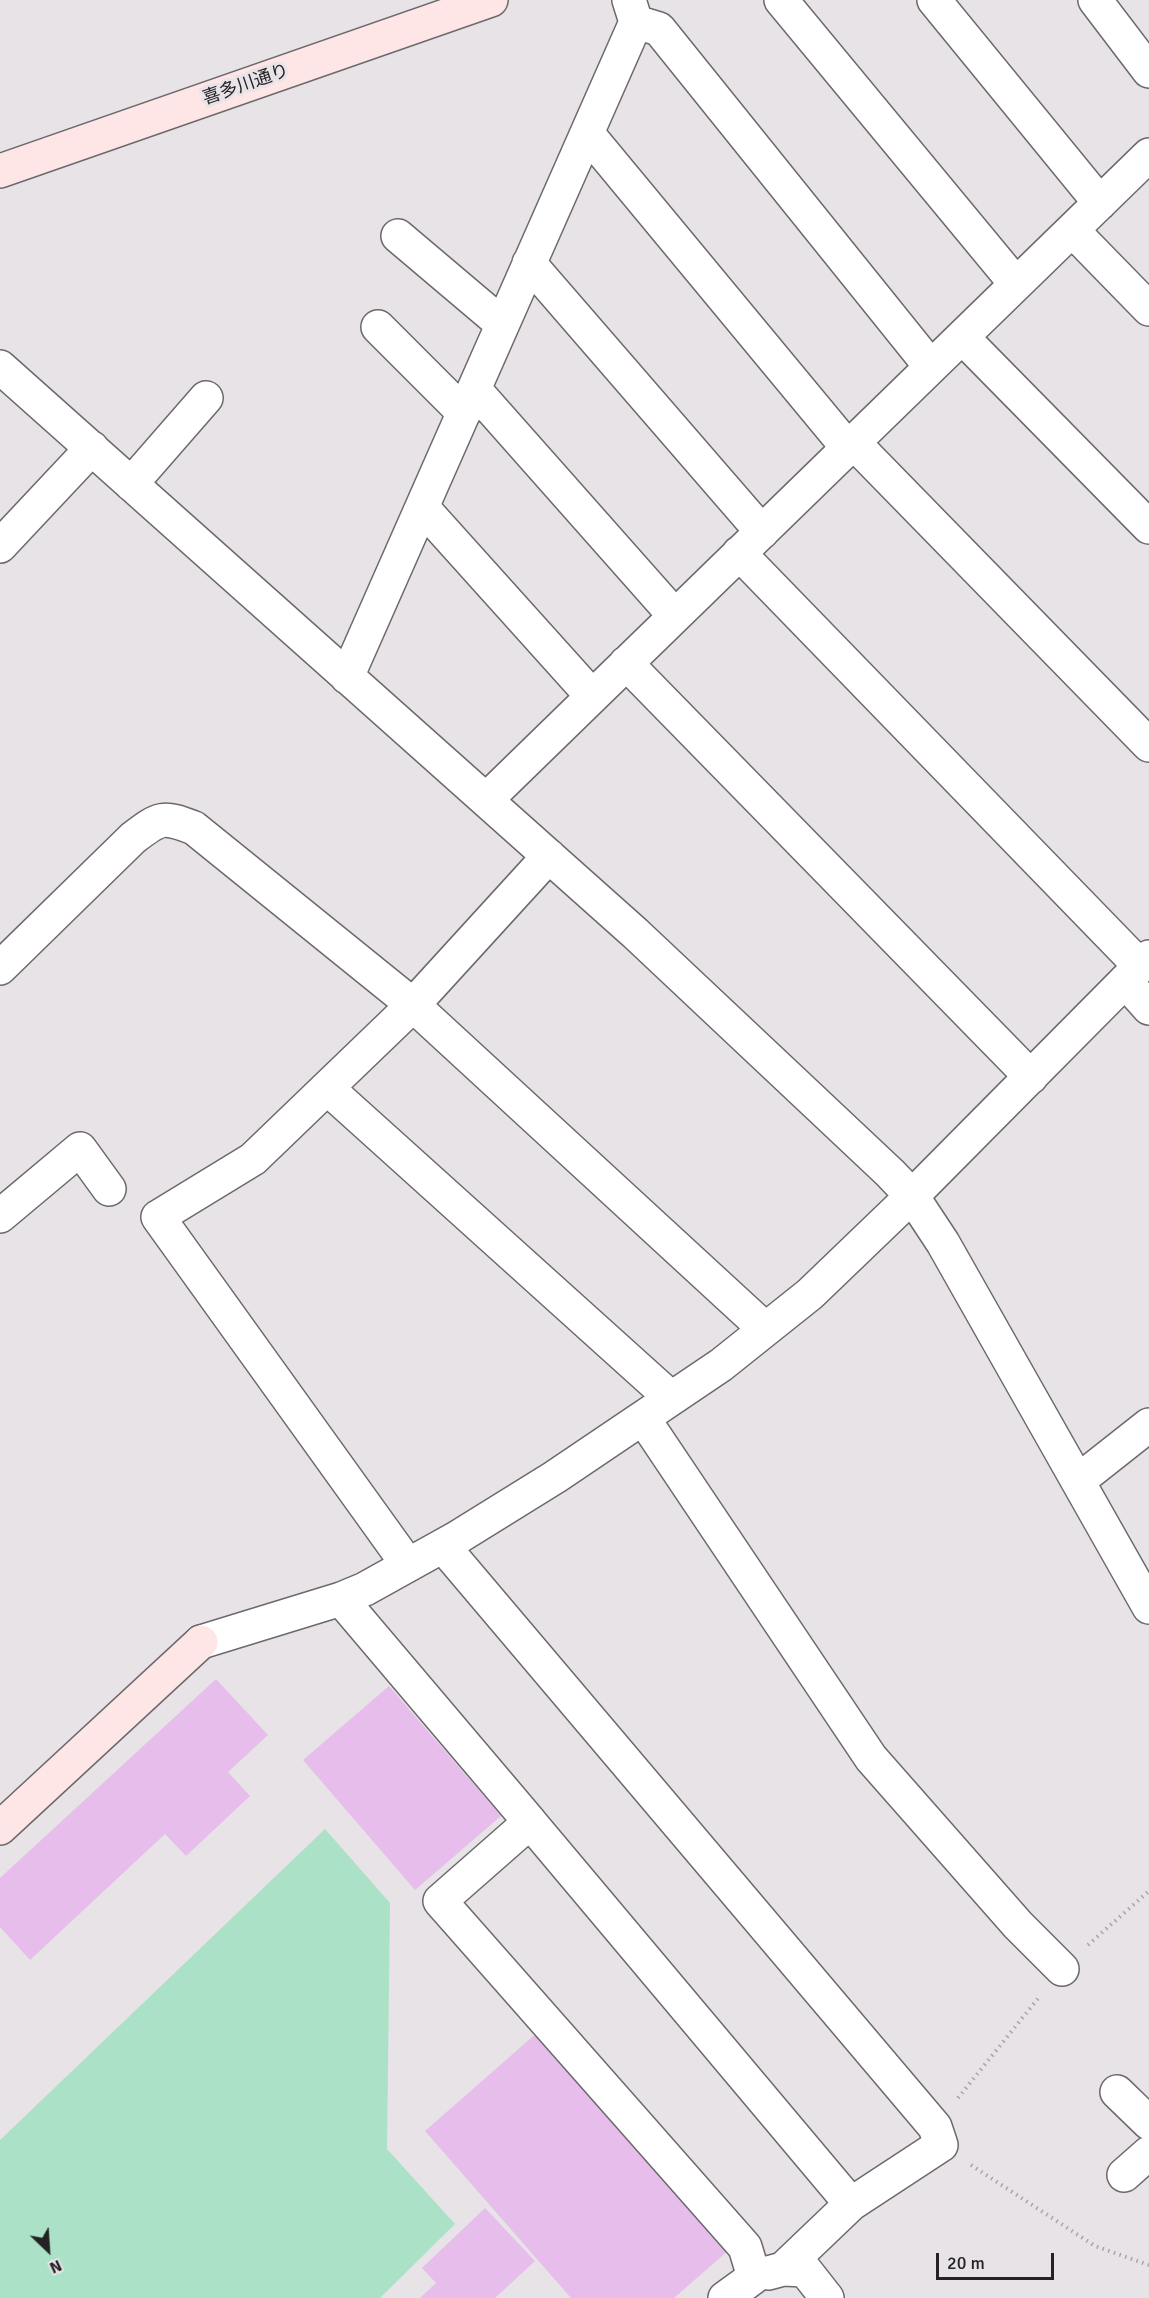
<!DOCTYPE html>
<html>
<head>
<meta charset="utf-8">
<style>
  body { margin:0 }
  #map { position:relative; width:1149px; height:2298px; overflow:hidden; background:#e7e3e7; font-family:Signika,sans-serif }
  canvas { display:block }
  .north { position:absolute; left:18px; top:2220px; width:60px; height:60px; -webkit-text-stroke:4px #e7e3e7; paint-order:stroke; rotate:155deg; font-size:16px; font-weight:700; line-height:24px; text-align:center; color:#242224 }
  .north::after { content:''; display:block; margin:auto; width:21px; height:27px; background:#242224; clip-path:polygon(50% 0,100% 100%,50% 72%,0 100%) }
  .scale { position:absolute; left:936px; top:2253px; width:118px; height:27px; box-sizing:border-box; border:3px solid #242224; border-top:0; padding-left:8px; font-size:18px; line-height:21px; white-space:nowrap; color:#242224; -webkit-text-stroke:4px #e7e3e7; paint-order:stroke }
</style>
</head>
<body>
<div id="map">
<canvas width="1149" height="2298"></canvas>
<div class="north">N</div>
<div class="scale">20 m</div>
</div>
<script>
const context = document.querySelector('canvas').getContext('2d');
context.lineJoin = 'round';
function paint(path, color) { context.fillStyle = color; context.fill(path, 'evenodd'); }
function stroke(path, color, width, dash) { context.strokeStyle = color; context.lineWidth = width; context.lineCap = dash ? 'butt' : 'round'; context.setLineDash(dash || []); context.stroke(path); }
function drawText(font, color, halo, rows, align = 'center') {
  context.font = font + ' Signika,"Noto Sans JP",sans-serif'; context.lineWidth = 6; context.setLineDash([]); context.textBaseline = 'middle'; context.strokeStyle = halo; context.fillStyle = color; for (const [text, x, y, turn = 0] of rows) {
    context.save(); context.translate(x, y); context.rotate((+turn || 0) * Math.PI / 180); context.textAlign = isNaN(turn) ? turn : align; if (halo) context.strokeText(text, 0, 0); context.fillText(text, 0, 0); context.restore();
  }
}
const green = new Path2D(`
  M325 1829 390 1903 387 2149 455 2224 380 2298H0V2140Z`);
const building = new Path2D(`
  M216 1679 268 1735 228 1772 250 1796 186 1856 165 1834 30 1960 0 1927V1878Z
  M389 1686 501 1816 415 1890 303 1760Z
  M539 2031 730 2249 674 2298H571L425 2131Z
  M485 2208 535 2261 495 2298H420L436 2283 422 2268Z`);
const path = new Path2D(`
  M1088 1945 1149 1891
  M958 2098 1040 1996
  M971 2165 1095 2246 1149 2265`);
const street = new Path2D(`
  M781 0 1016 284
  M934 0 1100 203
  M1095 0 1149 71
  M636 22 659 29 931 367
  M587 133 848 448
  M1072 230 1149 309
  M398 236 502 324
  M529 263 762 532
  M378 327 464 413
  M962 337 1149 527
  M0 367 635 933 890 1173 912 1196 943 1243 1149 1607
  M474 389 675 616
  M854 443 1149 745
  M131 484 206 398
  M422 507 592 696
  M0 546 92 448
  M739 553 1140 966
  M626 663 1031 1077
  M347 677 636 22 629 0
  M486 800 1149 155
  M0 968 133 838C160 817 163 816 194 828L413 1005 765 1329
  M1125 981 1149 1008
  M327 1088 671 1398
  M0 1216 80 1149 109 1189
  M643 1418 871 1758 1018 1925 1062 1969
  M1078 1481 1149 1425
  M443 1546 935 2127 941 2145 851 2204 783 2269
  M408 1565 158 1217 253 1159 413 1005 549 856
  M341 1599 530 1822 440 1901 745 2247 754 2277 725 2298
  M201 1642 341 1599 365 1589 455 1539 555 1477 721 1365 810 1294 912 1196 1149 957
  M530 1822 851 2204
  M1117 2092 1149 2123
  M1124 2175 1149 2153
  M768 2273 783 2269 805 2270 827 2298`);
const secondary = new Path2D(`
  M0 171 491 0
  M0 1828 201 1642`);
const streetNames = [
  ["喜多川通り",246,85,-19]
];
paint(green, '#abe2c7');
paint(building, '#e7bdeb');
stroke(street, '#6c696c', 36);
stroke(secondary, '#6c696c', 36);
stroke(path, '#a8a5a8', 4, [1.5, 4.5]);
stroke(street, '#fff', 33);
stroke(secondary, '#fee6e6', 33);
drawText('18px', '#242224', '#e7e3e7', streetNames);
</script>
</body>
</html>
